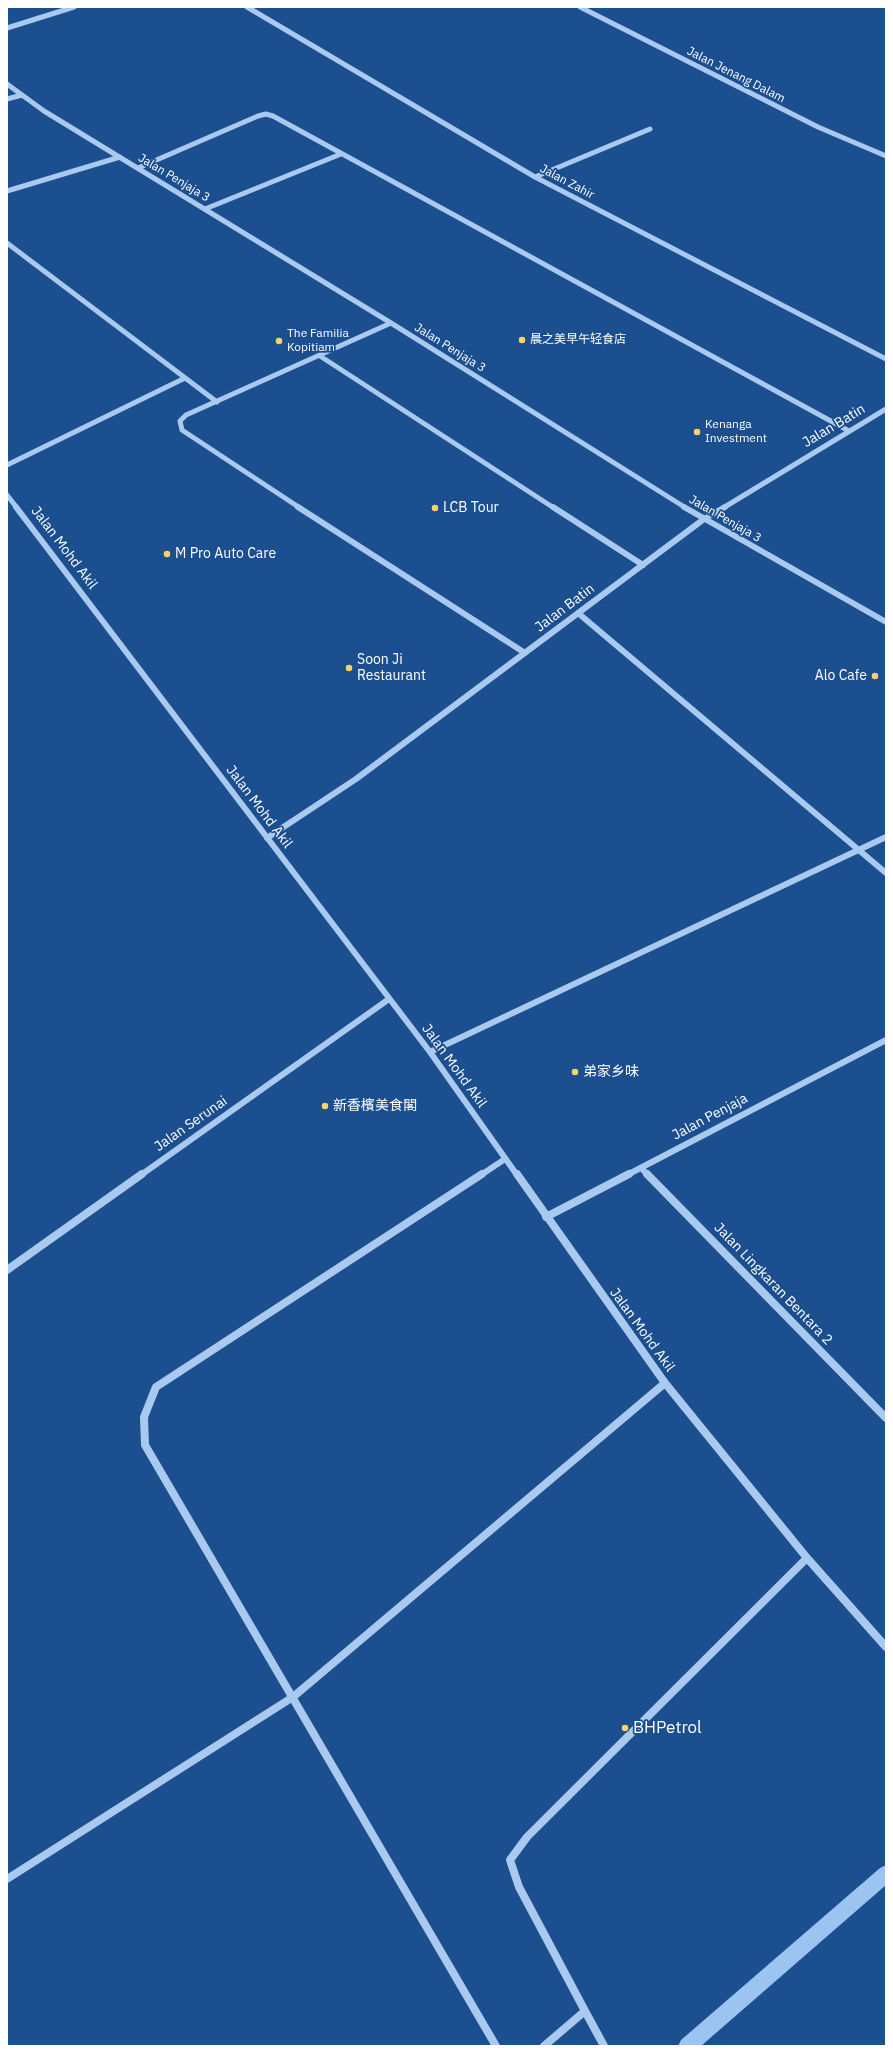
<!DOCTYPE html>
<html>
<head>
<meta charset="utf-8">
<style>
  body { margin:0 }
  #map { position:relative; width:893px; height:2053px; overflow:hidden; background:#1b4f8f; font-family:"IBM Plex Sans",sans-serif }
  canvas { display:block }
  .frame { position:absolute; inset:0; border:8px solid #fff; pointer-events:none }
</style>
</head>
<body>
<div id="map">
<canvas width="893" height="2053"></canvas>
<div class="frame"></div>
</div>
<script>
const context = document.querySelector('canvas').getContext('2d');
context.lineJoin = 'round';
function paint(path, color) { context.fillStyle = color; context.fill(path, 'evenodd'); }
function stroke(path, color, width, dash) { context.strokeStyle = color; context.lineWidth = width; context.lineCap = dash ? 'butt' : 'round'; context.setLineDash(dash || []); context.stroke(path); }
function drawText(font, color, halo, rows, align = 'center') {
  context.font = font + ' "IBM Plex Sans","Noto Sans SC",sans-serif'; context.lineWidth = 3.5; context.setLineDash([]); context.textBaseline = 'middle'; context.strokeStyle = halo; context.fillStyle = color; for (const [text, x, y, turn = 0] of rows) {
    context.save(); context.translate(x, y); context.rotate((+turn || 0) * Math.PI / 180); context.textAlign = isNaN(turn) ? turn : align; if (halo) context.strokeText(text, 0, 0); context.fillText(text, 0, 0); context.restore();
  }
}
const stream = new Path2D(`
  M886 1865V1885L701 2046H678L681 2040 880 1868Z`);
const minorFar2 = new Path2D(`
  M247 7 535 177 886 359
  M580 7 818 127 886 156
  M7 28 74 7
  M7 84 44 111 391 323 686 508
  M7 99 22 95
  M138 168 258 116 266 114 273 116 849 431
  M535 177 650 129
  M7 191 120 157
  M205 209 341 154
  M7 243 217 402
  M320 356 554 508
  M7 465 185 378
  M7 495 17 508
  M300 508 182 430 180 421 186 415 391 323
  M723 508 886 409`);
const minorFar1 = new Path2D(`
  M16 507 430 1052 517 1175
  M298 507 525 653
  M553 507 643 565
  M684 507 886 622
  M578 613 886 873
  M267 838 356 779 704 519 725 507
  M430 1052 886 837
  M641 1168 648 1175
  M141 1175 389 999
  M481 1175 505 1159
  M627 1175 886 1040`);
const minor = new Path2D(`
  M482 1174 156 1387 144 1417 145 1445 496 2046
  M517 1174 665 1383 807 1558 886 1647
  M647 1174 886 1418
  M546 1217 629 1174
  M7 1270 142 1174
  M7 1879 293 1697 665 1383
  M585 2011 604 2046
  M544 2046 585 2011 519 1887 510 1860 527 1837 807 1558`);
const markers = [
  [522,340,4,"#ffd166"],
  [279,341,4,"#ffd166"],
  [697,432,4,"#ffd166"],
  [435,508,4,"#ffd166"],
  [167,554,4,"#ffd166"],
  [349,668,4,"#ffd166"],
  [875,676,4,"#ffd166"],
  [575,1072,4,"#ffd166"],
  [325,1106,4,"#ffd166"],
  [625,1728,4,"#ffd166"]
];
const farStreetnames = [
  ["Jalan Jenang Dalam",736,75,27],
  ["Jalan Penjaja 3",174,178,31],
  ["Jalan Zahir",567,182,28],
  ["Jalan Penjaja 3",450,348,32],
  ["Jalan Penjaja 3",725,519,30]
];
const farPoinames = [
  ["The Familia",287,334],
  ["Kopitiam",287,348],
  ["晨之美早午轻食店",530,340],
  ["Kenanga",705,425],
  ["Investment",705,439]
];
const streetNames = [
  ["Jalan Batin",834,426,-31],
  ["Jalan Mohd Akil",64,548,53],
  ["Jalan Batin",565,608,-37],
  ["Jalan Mohd Akil",259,807,53],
  ["Jalan Mohd Akil",454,1066,54],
  ["Jalan Penjaja",710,1117,-28],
  ["Jalan Serunai",191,1124,-35],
  ["Jalan Lingkaran Bentara 2",773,1284,46],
  ["Jalan Mohd Akil",642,1330,54]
];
const poiNames = [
  ["LCB Tour",443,508],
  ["M Pro Auto Care",175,554],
  ["Soon Ji",357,660],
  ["Restaurant",357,676],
  ["Alo Cafe",867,676,"right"],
  ["弟家乡味",583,1072],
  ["新香檳美食閣",333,1106]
];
const nearPoinames = [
  ["BHPetrol",633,1728]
];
paint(stream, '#9cc4f0');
stroke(minorFar2, '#a9c9ee', 5);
stroke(minorFar1, '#a9c9ee', 6);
stroke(minor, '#a9c9ee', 8);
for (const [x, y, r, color] of markers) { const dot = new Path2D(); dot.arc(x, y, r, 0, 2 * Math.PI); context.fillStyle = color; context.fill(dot); stroke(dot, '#1b4f8f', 1.5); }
drawText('12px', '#fff', '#1b4f8f', farStreetnames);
drawText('12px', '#fff', '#1b4f8f', farPoinames, 'left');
drawText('14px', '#fff', '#1b4f8f', streetNames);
drawText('14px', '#fff', '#1b4f8f', poiNames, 'left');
drawText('17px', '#fff', '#1b4f8f', nearPoinames, 'left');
</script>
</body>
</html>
